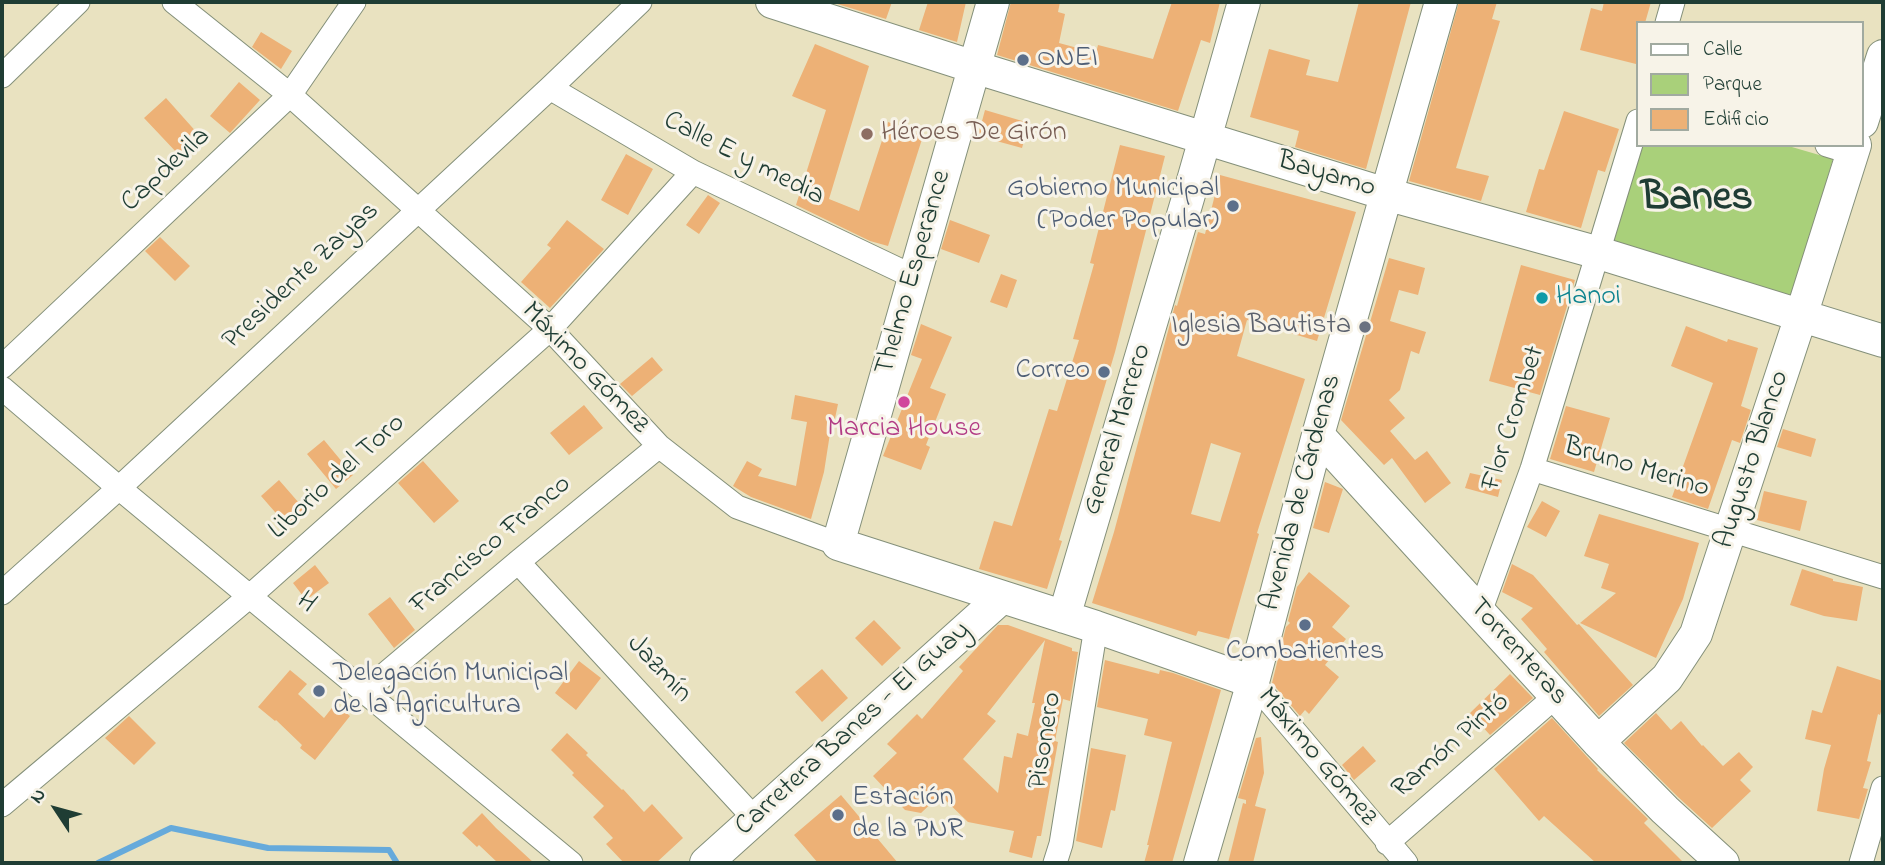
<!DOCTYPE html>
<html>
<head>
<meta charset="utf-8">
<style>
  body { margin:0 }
  #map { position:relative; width:1885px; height:865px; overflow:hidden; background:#e9e2c0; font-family:"Indie Flower",sans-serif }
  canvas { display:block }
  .frame { position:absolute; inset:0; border:4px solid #1f3d34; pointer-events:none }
  .legend { position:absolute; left:1636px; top:21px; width:228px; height:126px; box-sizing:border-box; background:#f7f3e8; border:2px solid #a1aaa0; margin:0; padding:9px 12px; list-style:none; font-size:21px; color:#1f3d34 }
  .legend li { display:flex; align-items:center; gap:14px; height:35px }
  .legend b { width:35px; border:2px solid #a1aaa0 }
  .north { position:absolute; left:21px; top:774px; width:70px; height:70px; -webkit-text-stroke:5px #f7f3e8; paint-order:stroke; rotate:306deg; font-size:19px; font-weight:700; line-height:28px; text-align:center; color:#1f3d34 }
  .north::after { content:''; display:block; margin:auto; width:24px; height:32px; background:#1f3d34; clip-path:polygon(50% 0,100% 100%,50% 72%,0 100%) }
</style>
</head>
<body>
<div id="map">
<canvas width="1885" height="865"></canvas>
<div class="frame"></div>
<ul class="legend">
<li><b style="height:9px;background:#fff"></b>Calle</li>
<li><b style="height:19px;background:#a9d07a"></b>Parque</li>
<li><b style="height:19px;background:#edb176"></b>Edificio</li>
</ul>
<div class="north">N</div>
</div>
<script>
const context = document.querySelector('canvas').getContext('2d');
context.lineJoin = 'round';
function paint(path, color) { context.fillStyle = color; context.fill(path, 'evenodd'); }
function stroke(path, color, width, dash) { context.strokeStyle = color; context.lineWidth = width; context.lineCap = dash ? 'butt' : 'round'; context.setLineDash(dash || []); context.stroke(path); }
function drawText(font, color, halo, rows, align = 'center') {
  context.font = font + ' "Indie Flower",sans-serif'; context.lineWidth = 6; context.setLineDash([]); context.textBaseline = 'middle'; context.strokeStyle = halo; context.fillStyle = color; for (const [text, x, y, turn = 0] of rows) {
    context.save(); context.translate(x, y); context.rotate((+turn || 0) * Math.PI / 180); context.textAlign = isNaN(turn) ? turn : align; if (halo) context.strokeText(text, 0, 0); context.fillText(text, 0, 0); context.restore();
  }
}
const green = new Path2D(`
  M1641 145H1785L1833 159 1790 305 1609 252Z`);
const stream = new Path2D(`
  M98 863 171 828 268 848 389 850 397 863`);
const building = new Path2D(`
  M831 2H892L886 19Z
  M928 2H966L957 42 919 30Z
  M1011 2H1060L1058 12 1065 14 1059 43 1096 53 1098 45 1153 59 1172 2H1220L1210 43 1201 40 1178 111 997 55Z
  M1359 2H1411L1366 169 1295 147 1299 131 1250 117 1269 49 1310 60 1306 75 1338 82Z
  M1459 2H1497L1492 19 1500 21 1456 168 1489 176 1481 201 1409 181Z
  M1604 2H1651L1645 23H1638V54L1636 64 1580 50 1591 8 1602 11Z
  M261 32 292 51 281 69 252 47Z
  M815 44 869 66 829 199 859 211 888 122 923 136 888 246 870 241 796 205 826 110 792 96Z
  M239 82 260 100 230 133 210 116Z
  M166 98 199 135 178 154 144 118Z
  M985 110 1029 123 1022 148 978 136Z
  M1564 111 1619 129 1605 172 1598 170 1581 228 1526 212 1539 169 1544 170Z
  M1120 145 1165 156 1115 352 1059 540 1062 541 1047 589 979 569 994 521 1012 526 1049 409 1057 411 1079 340 1073 339 1094 264 1090 263Z
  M626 154 653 169 628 215 601 200Z
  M1220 175 1356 212 1317 341 1247 320 1237 356 1305 379 1257 533 1259 534 1229 639 1198 631 1196 636 1092 603 1114 532 1175 305 1177 306 1198 232 1205 234ZM1211 443 1241 453 1220 522 1191 514Z
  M708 195 720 203 699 234 686 225Z
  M567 220 604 249 550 308 521 282 551 248 547 245Z
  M950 220 990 235 979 263 941 249Z
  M160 237 190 266 175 281 145 251Z
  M1389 258 1425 268 1418 295 1399 290 1390 321 1426 332 1419 354 1411 351 1400 390 1389 400 1405 418 1390 431 1415 460 1427 451 1451 483 1425 503 1392 458 1384 465 1341 420Z
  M1521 265 1575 280 1540 395 1489 381Z
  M1001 274 1017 280 1007 308 990 302Z
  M921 324 952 337 930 388 946 394 926 445 930 447 921 470 883 456 922 359 911 355Z
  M1686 326 1727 342 1728 339 1758 348 1741 406 1751 410 1740 443 1732 440 1708 509 1672 497 1713 383 1671 366Z
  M652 357 663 370 632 396 620 384Z
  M795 395 838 404 833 428 831 427 824 472 811 519 751 497 733 486 747 461 762 469 758 476 796 486 807 422 791 419Z
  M584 405 603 428 569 455 550 433Z
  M1566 406 1610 418 1594 472 1550 459Z
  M1783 429 1816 439 1811 457 1777 447Z
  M324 440 353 475 336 489 307 454Z
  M423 461 459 501 434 523 398 483Z
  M1470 473 1502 480 1498 497 1465 488Z
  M279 480 306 511 288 527 261 496Z
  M1325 482 1343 489 1329 533 1313 528Z
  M1764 491 1807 501 1800 531 1757 520Z
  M1542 501 1560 511 1546 537 1527 527Z
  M1599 514 1699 543 1683 599 1656 658 1580 623 1616 593 1601 588 1609 564 1584 556Z
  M1512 564 1533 575 1577 625 1579 624 1633 685 1599 716 1544 652 1547 649 1521 619 1533 608 1502 592Z
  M315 565 329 583 306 600 293 583Z
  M1802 569 1833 579V581L1863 587 1857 621 1824 616 1790 605Z
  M1309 572 1350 606 1332 627 1346 639 1325 665 1339 677 1309 714 1305 710 1300 716 1272 683 1286 627 1290 623 1288 621 1297 587Z
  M390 597 415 630 394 648 368 614Z
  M874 620 901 648 882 666 855 638Z
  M998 625H1008L1072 648V651L1078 652 1070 701 1063 699 1055 741 1058 742 1041 836H1037L1032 858 1009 852 1014 831 968 822 940 795 921 813 905 810 873 776 897 753 887 744 917 714 922 719 963 671 959 667ZM1045 640 1032 703H1035L1028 736 1017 733 1012 758 1004 756 998 793 963 759 996 721 987 714Z
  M1105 660 1159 674 1160 670 1173 673 1221 690 1172 863H1144L1149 845H1147L1172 742 1144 735 1148 719 1097 707Z
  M579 661 601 678 576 710 555 693Z
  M1837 666 1883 681V705L1880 715 1878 714 1867 761 1871 762 1863 788 1868 789 1859 819 1817 811 1824 769 1831 745 1805 739 1812 710 1822 713Z
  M822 669 848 698 822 722 795 692Z
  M290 670 307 684 298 694 324 718 335 704 350 716 315 760 300 748 302 745 276 720 275 721 258 707Z
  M1510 674 1533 698 1490 735 1470 713Z
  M1656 713 1671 730 1681 721 1702 746 1703 745 1723 766 1739 752 1753 767 1740 780 1751 791 1712 828 1678 797 1624 743Z
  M129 716 156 743 134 765 105 738Z
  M1552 718 1598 769 1597 770 1648 819 1644 823 1684 863H1596L1544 816 1539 821 1494 769Z
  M567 733 588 753 586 755 622 790 623 789 644 812 652 804 683 838 656 863H624L606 844 613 838 593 817 604 806 572 775 574 773 551 750Z
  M1261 737 1264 773 1255 806 1266 809 1253 863H1228L1243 803 1246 804V800L1238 798 1256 738Z
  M1363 746 1376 761 1354 780 1342 765Z
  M1091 748 1126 755 1115 811 1111 810 1102 848 1076 841Z
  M841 795 898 863H818L794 835Z
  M482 813 496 828 534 863H498L479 845 477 847 462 833Z`);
const street = new Path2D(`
  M174 2 290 95 550 329 659 446 737 507 838 544
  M1667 23 1673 2
  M2 76 78 2
  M550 88 693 172 914 277
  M1827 145 1853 153
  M2 367 290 95 354 2
  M2 388 119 488 571 863
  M1532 469 1883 577
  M518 562 754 818
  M2 593 119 488 550 88 640 2
  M1480 612 1532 469 1638 121
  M1253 682 1406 863
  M364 692 518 562 659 446
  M2 805 250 596 550 329 693 172
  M1387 843 1556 696
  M1055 863 1061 844 1096 627
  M1861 863 1883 788`);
const secondary = new Path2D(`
  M772 2 974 67 1386 194 1599 253 1883 341
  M993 2 838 544 1096 627 1253 682
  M1862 122 1883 56
  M1318 435 1598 742 1665 810 1723 863
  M1064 617 1188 198 1244 2
  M1598 742 1667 678 1696 634 1801 316 1855 145
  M706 863 1002 597
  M1200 863 1253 682 1318 435 1441 2`);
const markers = [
  [1023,60,7,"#5c6f8a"],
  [867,134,7,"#8d6e63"],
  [1233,206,7,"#5c6f8a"],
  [1542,298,7,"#0f9aa8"],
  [1365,327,7,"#6b7280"],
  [1104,372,7,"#5c6f8a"],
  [904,402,7,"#d1479c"],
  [1305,625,7,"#5c6f8a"],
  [319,691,7,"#5c6f8a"],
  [838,815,7,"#5c6f8a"]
];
const serviceNames = [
  ["ONEI",1037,60],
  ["Gobierno Municipal",1219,190,"right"],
  ["(Poder Popular)",1219,222,"right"],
  ["Correo",1090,372,"right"],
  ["Combatientes",1305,653,"center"],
  ["Delegación Municipal",333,675],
  ["de la Agricultura",333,707],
  ["Estación",852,799],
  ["de la PNR",852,831]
];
const educationNames = [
  ["Héroes De Girón",881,134]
];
const streetNames = [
  ["Calle E y media",743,160,27],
  ["Capdevila",167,171,-43],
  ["Bayamo",1326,176,17],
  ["Thelmo Esperance",915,273,-74],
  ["Presidente Zayas",302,277,-43],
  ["Máximo Gómez",584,369,46],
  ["Flor Crombet",1515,419,-72],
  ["General Marrero",1119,430,-73],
  ["Augusto Blanco",1754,460,-72],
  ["Bruno Merino",1636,469,17],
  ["Liborio del Toro",338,478,-42],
  ["Avenida de Cárdenas",1303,493,-75],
  ["Francisco Franco",492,546,-40],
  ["H",305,604,40],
  ["Torrenteras",1517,653,48],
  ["Jazmín",658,670,47],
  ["Carretera Banes - El Guay",854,730,-42],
  ["Pisonero",1047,741,-81],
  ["Ramón Pintó",1452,747,-41],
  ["Máximo Gómez",1316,758,50]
];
const cultureNames = [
  ["Hanoi",1556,298]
];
const worshipNames = [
  ["Iglesia Bautista",1351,327]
];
const hotelNames = [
  ["Marcia House",904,430]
];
const townNames = [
  ["Banes",1697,201]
];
paint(green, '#a9d07a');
stroke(stream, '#66aadb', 6);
paint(building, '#edb176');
stroke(street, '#84907a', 25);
stroke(secondary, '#84907a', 34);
stroke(street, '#fff', 23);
stroke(secondary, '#fff', 32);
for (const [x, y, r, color] of markers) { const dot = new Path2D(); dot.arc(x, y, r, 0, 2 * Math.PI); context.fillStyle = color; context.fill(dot); stroke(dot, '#f7f3e8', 2.5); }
drawText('28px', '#4e5e75', '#f7f3e8', serviceNames, 'left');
drawText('28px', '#785e54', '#f7f3e8', educationNames, 'left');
drawText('28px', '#1f3d34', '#f7f3e8', streetNames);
drawText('28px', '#0d838f', '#f7f3e8', cultureNames, 'left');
drawText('28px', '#5b616d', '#f7f3e8', worshipNames, 'right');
drawText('28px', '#b23c85', '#f7f3e8', hotelNames);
drawText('bold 42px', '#1f3d34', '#f7f3e8', townNames);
</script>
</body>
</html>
